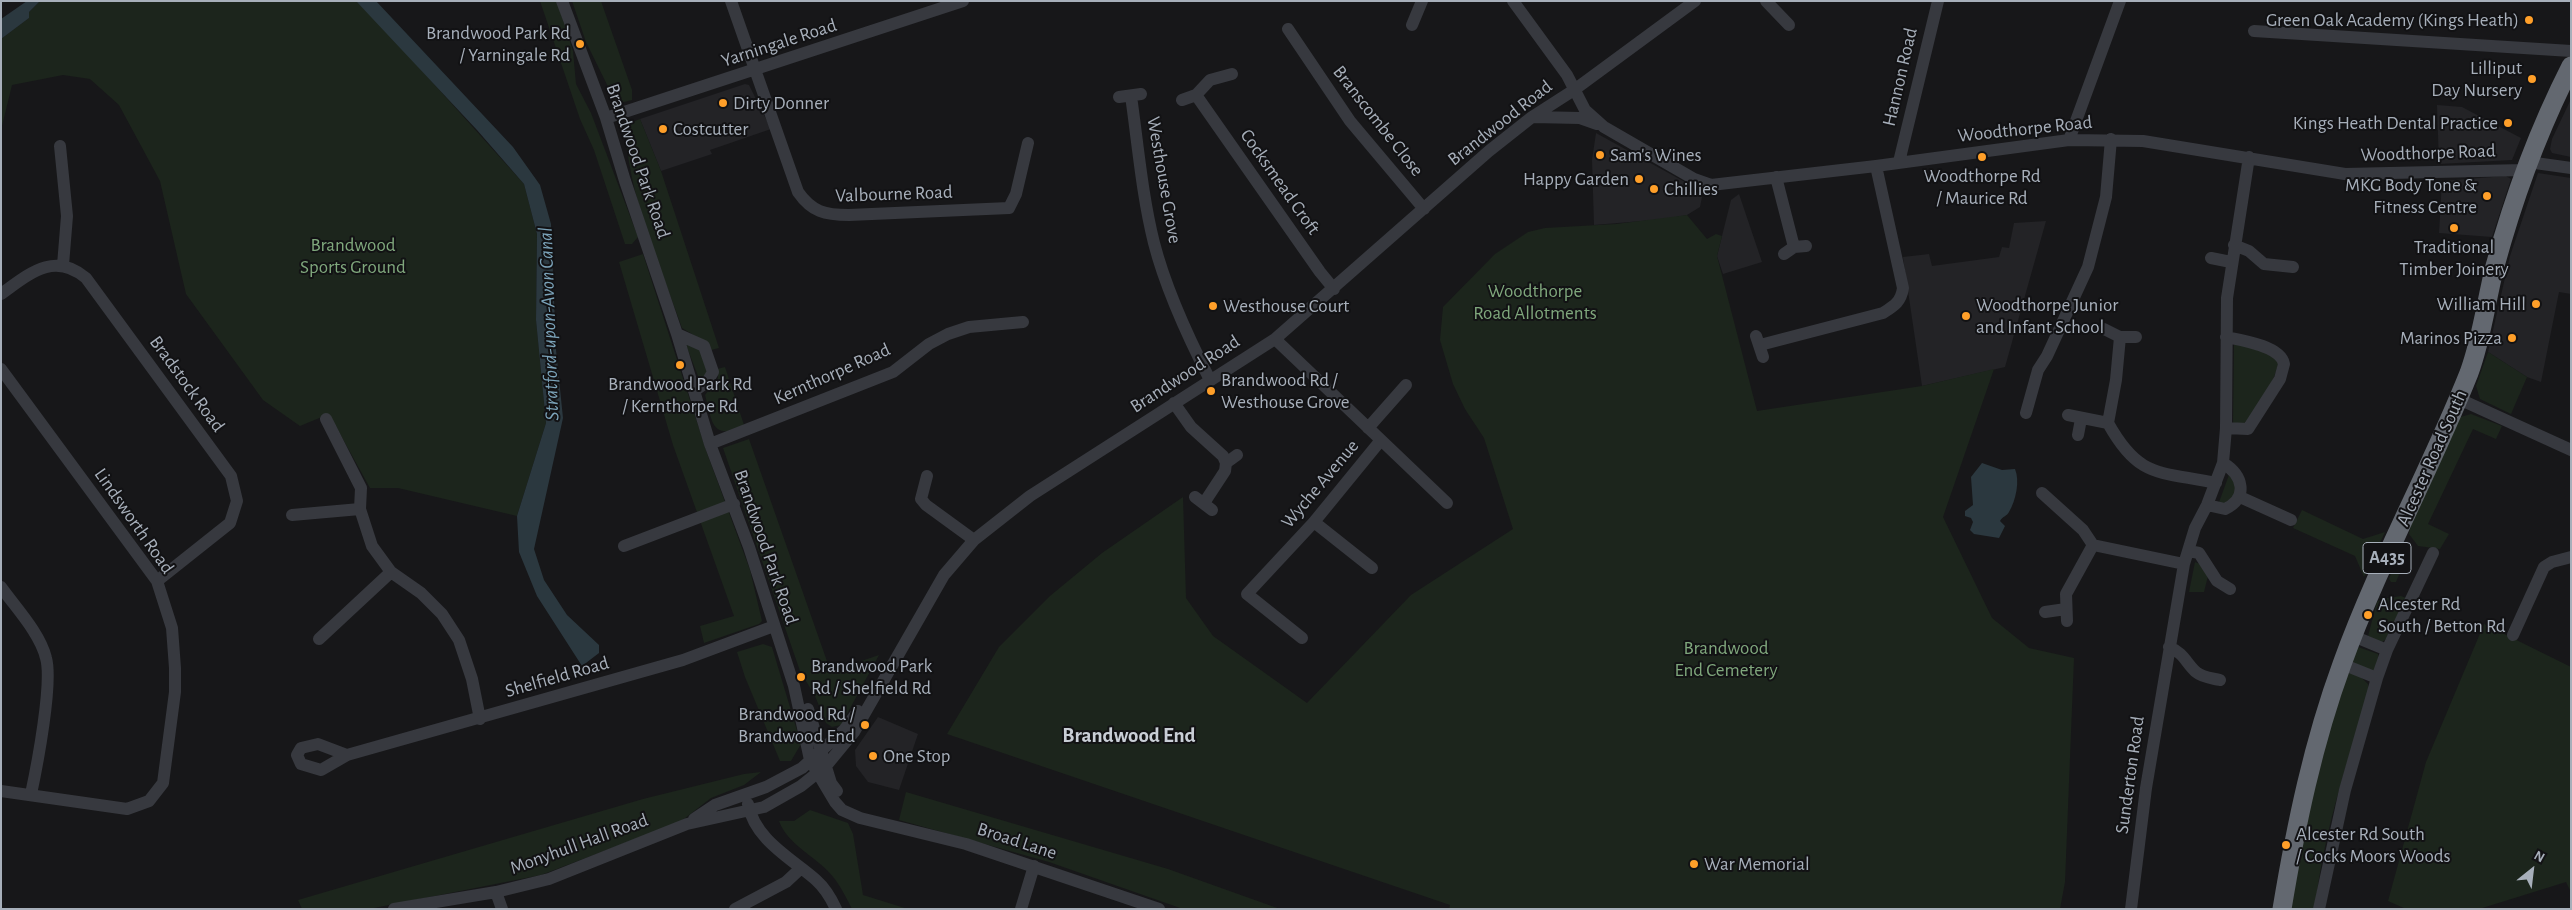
<!DOCTYPE html>
<html>
<head>
<meta charset="utf-8">
<style>
  body { margin:0 }
  #map { position:relative; width:2572px; height:910px; overflow:hidden; background:#171719; font-family:"Alegreya Sans",sans-serif }
  canvas { display:block }
  .frame { position:absolute; inset:0; border:2px solid #a7afba; pointer-events:none }
  .north { position:absolute; left:2507px; top:845px; width:50px; height:50px; -webkit-text-stroke:4px #121214; paint-order:stroke; rotate:29deg; font-size:14px; font-weight:700; line-height:20px; text-align:center; color:#a7afba }
  .north::after { content:''; display:block; margin:auto; width:18px; height:22px; background:#a7afba; clip-path:polygon(50% 0,100% 100%,50% 72%,0 100%) }
</style>
</head>
<body>
<div id="map">
<canvas width="2572" height="910"></canvas>
<div class="frame"></div>
<div class="north">N</div>
</div>
<script>
const context = document.querySelector('canvas').getContext('2d');
context.lineJoin = 'round';
function paint(path, color) { context.fillStyle = color; context.fill(path, 'evenodd'); }
function stroke(path, color, width, dash) { context.strokeStyle = color; context.lineWidth = width; context.lineCap = dash ? 'butt' : 'round'; context.setLineDash(dash || []); context.stroke(path); }
function drawText(font, color, halo, rows, align = 'center') {
  context.font = font + ' "Alegreya Sans",sans-serif'; context.lineWidth = 4; context.setLineDash([]); context.textBaseline = 'middle'; context.strokeStyle = halo; context.fillStyle = color; for (const [text, x, y, turn = 0] of rows) {
    context.save(); context.translate(x, y); context.rotate((+turn || 0) * Math.PI / 180); context.textAlign = isNaN(turn) ? turn : align; if (halo) context.strokeText(text, 0, 0); context.fillText(text, 0, 0); context.restore();
  }
}
const built = new Path2D(`
  M745 84 749 85 771 129 710 150 712 154 661 171 640 119Z
  M2571 99V157L2552 153 2550 149 2552 139Z
  M2437 105 2462 107 2521 138 2512 160 2439 164Z
  M1596 133 1703 192 1700 207 1687 215 1666 219 1594 225 1592 160Z
  M2538 173 2571 178V294L2559 292 2541 382 2527 377 2488 352 2510 256Z
  M2506 176 2511 179 2492 237 2439 233 2442 181Z
  M1739 194 1762 262 1723 274 1717 256 1731 200Z
  M2046 221 2005 367 1922 386 1903 257 1929 254 1932 266 1999 257 2002 247 2009 248 2014 223Z
  M878 717 918 734 899 790 868 782 856 766 855 750Z`);
const green = new Path2D(`
  M40 1H356L379 23 524 184 537 234 536 320 546 423 517 516 398 488H370L329 414 300 426 263 400 186 294 160 181 119 105 90 79 63 75 12 85 1 130V39L29 18V12Z
  M540 1H557L573 51 576 84 591 113 638 237 632 244H625L594 150 580 119Z
  M572 1H601L632 90V100L620 103 615 101 586 42Z
  M640 119 661 171 719 348 711 350 707 343 682 328C659 262 628 196 625 125Z
  M1687 215 1707 239 1716 234 1722 236 1717 256 1757 411 1922 386 1994 369 1943 517 1992 618 2029 648 2074 658 2065 882 2060 909H1449L1450 905 947 734 999 647 1050 596 1102 553 1183 497 1186 598 1213 636 1307 703 1411 595 1513 529 1484 438 1465 409 1453 384 1440 340 1443 307 1495 254 1528 232 1545 228 1616 224Z
  M643 254 707 453 750 570 762 621 759 624 704 643 700 626 734 616 673 445 619 262Z
  M688 343 701 349 709 373 703 378 698 376 686 345Z
  M2234 344 2258 349 2278 359C2281 369 2257 414 2248 421 2244 424 2238 425 2233 425Z
  M2488 352 2527 377 2511 414 2480 399 2476 386Z
  M725 367 745 428C711 438 713 425 705 395L718 378 717 369Z
  M2471 414 2502 426 2496 439 2473 429 2428 524 2449 534 2440 549 2418 546 2409 534 2411 523 2457 418Z
  M749 439 828 664 838 669 879 655 841 725 832 727 826 723 815 696 800 671 723 448Z
  M2230 472 2238 482 2235 499 2218 505Z
  M2302 510 2363 539 2385 532 2364 577 2355 556 2293 528Z
  M2399 552 2406 558 2396 582H2391L2389 579Z
  M2195 562 2202 565 2208 576 2204 592H2189Z
  M2401 596 2406 598 2391 635 2381 643 2368 636 2377 602 2381 599Z
  M2484 624 2571 667V892L2566 882 2479 909H2406L2388 901 2426 762Z
  M763 644 772 647 801 744 791 761H780L745 677 737 652Z
  M2358 647 2378 654C2379 661 2378 667 2372 672L2354 665 2351 655Z
  M2349 673 2358 674 2368 684V697C2345 767 2323 836 2315 909H2290L2311 795 2343 680Z
  M761 772 744 785 711 798 680 822 541 875 369 909H302L298 900 643 799 744 774Z
  M906 792 1168 869 1280 909H1183L1049 862 899 820Z
  M810 810 848 823 853 834 863 895 908 909H852C847 899 841 887 834 878 818 857 788 846 779 821H794Z`);
const water = new Path2D(`
  M27 1H40L29 12V18L1 39V19Z
  M356 1H376L513 147 540 185 551 224 556 350 563 418 534 549 544 580 567 615 599 645V653L582 666 537 596 519 552 517 516 546 423 536 320 537 234 524 184 477 130Z
  M1982 463 2002 470 2015 469C2020 481 2016 500 2009 512 2007 516 2003 516 2000 521L2005 526 1999 538 1974 534 1970 530 1973 522 1971 518 1965 516V511L1973 505 1971 477Z`);
const minor = new Path2D(`
  M562 1 606 118 625 181 677 334 710 444 749 547 794 686 810 760 835 802 842 810 860 818 966 844 1159 909
  M731 1 798 192C812 212 825 215 849 215L1009 208 1016 194 1028 143
  M1513 1 1567 75 1585 110 1604 127 1694 179 1711 185 1876 166 2069 140 2143 141 2345 174 2524 170
  M1766 1 1789 25
  M1412 25 1422 1
  M1288 29 1350 121 1424 209
  M2254 31 2571 51
  M1196 95 1320 272 1334 289
  M1131 96C1138 145 1142 195 1154 243 1166 290 1188 337 1210 380
  M1119 97 1141 94
  M1182 100 1196 95 1210 80 1232 74
  M1533 117 1580 118 1597 124
  M606 118 963 1
  M2069 140 2120 1
  M60 146 67 216 63 265
  M1899 162 1938 1
  M2528 162 2571 168
  M1776 177 1794 247
  M2234 245 2249 251 2264 264 2293 267
  M1784 254 1794 247 1806 246
  M2211 258 2231 262
  M1 294C29 274 54 251 86 278L231 476 237 501 230 523 157 581
  M2104 329 2120 337H2136
  M677 334 704 346 713 372 707 382 694 391
  M1756 336 1763 357
  M2120 337 2116 380 2108 423C2139 479 2159 471 2216 483
  M2226 337C2241 340 2281 346 2284 364L2280 379 2248 429 2226 428
  M1275 339 1381 440 1314 522 1247 594 1302 638
  M1760 345 1883 313C1894 306 1901 302 1903 288L1876 166
  M1 369 157 581 172 628 175 668V692L163 783 149 801 127 809 1 791
  M2459 399 2571 450
  M1174 403 1191 427 1223 456 1226 463 1225 471 1204 503
  M2026 413 2038 370 2047 356 2088 267 2106 197 2111 139
  M2068 415 2108 423
  M326 419 361 488 360 509 372 546 391 572 421 593 442 614 459 640 472 679 480 719
  M1368 428 1406 385
  M2078 435 2081 419
  M1381 440 1447 503
  M710 444 893 372 929 344 948 334 969 327 1023 322
  M1226 463 1237 455
  M927 476 921 499 926 505 974 540
  M2042 493 2083 530 2093 545
  M1195 497 1212 510
  M2240 497 2291 520
  M2207 505 2225 509C2249 498 2243 475 2223 463
  M292 515 360 509
  M1314 522 1372 568
  M624 546 734 504
  M2189 551 2199 553 2217 581 2230 589
  M1 587C16 608 40 633 46 658 53 683 37 766 31 794
  M2045 612 2066 609
  M2067 621 2066 594 2093 545 2184 564
  M2513 635 2544 567 2552 562 2571 557
  M2353 636 2387 650
  M319 639 391 572
  M2169 647C2184 653 2186 663 2196 672 2203 678 2212 678 2220 680
  M2342 664 2377 678
  M808 709 831 783 837 791
  M347 755 321 770 301 764 297 755 301 748 318 744 347 755 683 660 774 626
  M748 804C755 840 791 858 816 880 825 888 831 898 836 909
  M694 819 715 805 766 787 802 768 844 730 858 711
  M496 892 502 909
  M394 909 496 892 549 879 687 824 764 807 801 786 826 766 854 732 944 575 974 540 1030 496 1275 339 1489 151 1532 117 1574 90 1695 1
  M735 909 786 882 800 869
  M1021 909 1034 866
  M2131 909 2146 788 2184 564 2195 528 2207 505 2223 463 2226 428 2227 298 2249 157
  M2319 909 2345 790 2377 678 2387 650 2433 553`);
const highway = new Path2D(`
  M2282 909C2296 825 2313 743 2342 664 2378 564 2430 471 2469 373 2482 338 2486 301 2495 266 2514 196 2538 131 2571 66`);
const markers = [
  [2529,20,5,"#ff9f29"],
  [580,44,5,"#ff9f29"],
  [2532,79,5,"#ff9f29"],
  [723,103,5,"#ff9f29"],
  [2508,123,5,"#ff9f29"],
  [663,129,5,"#ff9f29"],
  [1600,155,5,"#ff9f29"],
  [1982,157,5,"#ff9f29"],
  [1639,179,5,"#ff9f29"],
  [1654,189,5,"#ff9f29"],
  [2487,196,5,"#ff9f29"],
  [2454,228,5,"#ff9f29"],
  [2536,304,5,"#ff9f29"],
  [1213,306,5,"#ff9f29"],
  [1966,316,5,"#ff9f29"],
  [2512,338,5,"#ff9f29"],
  [680,365,5,"#ff9f29"],
  [1211,391,5,"#ff9f29"],
  [2368,615,5,"#ff9f29"],
  [801,677,5,"#ff9f29"],
  [865,725,5,"#ff9f29"],
  [873,756,5,"#ff9f29"],
  [2286,845,5,"#ff9f29"],
  [1694,864,5,"#ff9f29"]
];
const shields = [
  [2387,558,48]
];
const shieldNames = [
  ["A435",2387,558]
];
const poiNames = [
  ["Green Oak Academy (Kings Heath)",2519,20,"right"],
  ["Brandwood Park Rd",570,33,"right"],
  ["/ Yarningale Rd",570,55,"right"],
  ["Lilliput",2522,68,"right"],
  ["Day Nursery",2522,90,"right"],
  ["Dirty Donner",733,103],
  ["Kings Heath Dental Practice",2498,123,"right"],
  ["Costcutter",673,129],
  ["Sam's Wines",1610,155],
  ["Woodthorpe Rd",1982,176,"center"],
  ["/ Maurice Rd",1982,198,"center"],
  ["Happy Garden",1629,179,"right"],
  ["MKG Body Tone &",2477,185,"right"],
  ["Fitness Centre",2477,207,"right"],
  ["Chillies",1664,189],
  ["Traditional",2454,247,"center"],
  ["Timber Joinery",2454,269,"center"],
  ["William Hill",2526,304,"right"],
  ["Woodthorpe Junior",1976,305],
  ["and Infant School",1976,327],
  ["Westhouse Court",1223,306],
  ["Marinos Pizza",2502,338,"right"],
  ["Brandwood Rd /",1221,380],
  ["Westhouse Grove",1221,402],
  ["Brandwood Park Rd",680,384,"center"],
  ["/ Kernthorpe Rd",680,406,"center"],
  ["Alcester Rd",2378,604],
  ["South / Betton Rd",2378,626],
  ["Brandwood Park",811,666],
  ["Rd / Shelfield Rd",811,688],
  ["Brandwood Rd /",855,714,"right"],
  ["Brandwood End",855,736,"right"],
  ["One Stop",883,756],
  ["Alcester Rd South",2296,834],
  ["/ Cocks Moors Woods",2296,856],
  ["War Memorial",1704,864]
];
const streetNames = [
  ["Yarningale Road",779,43,-18],
  ["Hannon Road",1900,77,-77],
  ["Branscombe Close",1378,121,52],
  ["Brandwood Road",1500,123,-38],
  ["Woodthorpe Road",2025,129,-6],
  ["Woodthorpe Road",2428,153,-2],
  ["Brandwood Park Road",638,161,71],
  ["Westhouse Grove",1164,180,80],
  ["Cocksmead Croft",1280,182,55],
  ["Valbourne Road",894,194,-2],
  ["Kernthorpe Road",832,374,-24],
  ["Brandwood Road",1185,374,-33],
  ["Bradstock Road",187,384,54],
  ["Alcester Road South",2432,458,-66],
  ["Wyche Avenue",1320,484,-50],
  ["Lindsworth Road",134,521,55],
  ["Brandwood Park Road",766,547,71],
  ["Shelfield Road",557,677,-16],
  ["Sunderton Road",2130,775,-82],
  ["Broad Lane",1017,841,18],
  ["Monyhull Hall Road",579,844,-20]
];
const parkNames = [
  ["Brandwood",353,245],
  ["Sports Ground",353,267],
  ["Woodthorpe",1535,291],
  ["Road Allotments",1535,313],
  ["Brandwood",1726,648],
  ["End Cemetery",1726,670]
];
const waterNames = [
  ["Stratford-upon-Avon Canal",549,324,-92]
];
const quarterNames = [
  ["Brandwood End",1129,736]
];
paint(built, '#232326');
paint(green, '#1c251c');
paint(water, '#2b383f');
stroke(minor, '#37393f', 12);
stroke(highway, '#636870', 19);
for (const [x, y, r, color] of markers) { const dot = new Path2D(); dot.arc(x, y, r, 0, 2 * Math.PI); context.fillStyle = color; context.fill(dot); stroke(dot, '#121214', 2); }
for (const [x, y, w] of shields) { const box = new Path2D(); box.roundRect(x - w / 2, y - 15.5, w, 31, 4); context.fillStyle = '#121214'; context.fill(box); stroke(box, '#a7afba', 1); }
drawText('bold 18px', '#a7afba', null, shieldNames);
drawText('19px', '#a7afba', '#121214', poiNames, 'left');
drawText('19px', '#a7afba', '#121214', streetNames);
drawText('19px', '#7fa77c', '#121214', parkNames);
drawText('italic 20px', '#7ba3b9', '#121214', waterNames);
drawText('bold 21px', '#c9ced6', '#121214', quarterNames);
</script>
</body>
</html>
